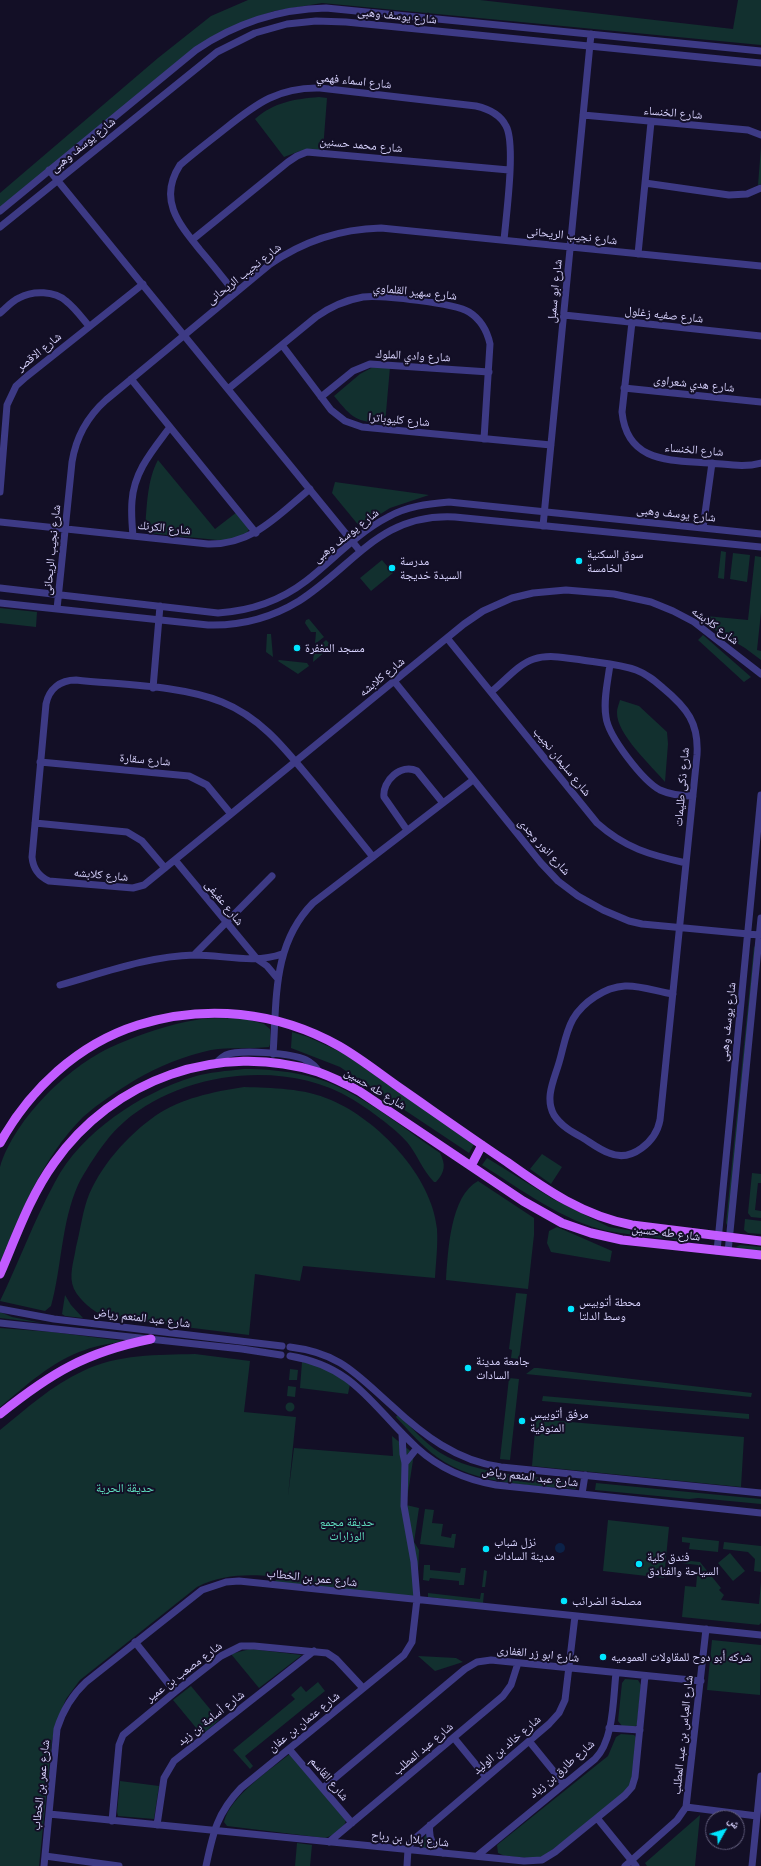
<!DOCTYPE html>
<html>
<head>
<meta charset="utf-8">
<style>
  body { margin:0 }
  #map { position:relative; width:761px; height:1866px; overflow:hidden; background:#130f26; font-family:Figtree,"Noto Naskh Arabic",sans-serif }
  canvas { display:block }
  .north { position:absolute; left:705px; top:1810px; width:40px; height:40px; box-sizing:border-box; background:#130f26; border:1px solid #625e7d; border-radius:50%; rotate:51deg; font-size:11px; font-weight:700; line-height:16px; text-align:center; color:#d9d4ff }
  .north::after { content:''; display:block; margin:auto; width:14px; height:18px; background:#00e5ff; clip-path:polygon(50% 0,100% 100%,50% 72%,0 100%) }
</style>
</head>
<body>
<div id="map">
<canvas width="761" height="1866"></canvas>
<div class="north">ش</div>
</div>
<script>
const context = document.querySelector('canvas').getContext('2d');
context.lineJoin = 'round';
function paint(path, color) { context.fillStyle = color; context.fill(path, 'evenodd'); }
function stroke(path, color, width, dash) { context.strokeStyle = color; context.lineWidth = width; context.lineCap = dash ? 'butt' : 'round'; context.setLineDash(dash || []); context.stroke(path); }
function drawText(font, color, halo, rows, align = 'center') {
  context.font = font + ' Figtree,"Noto Naskh Arabic",sans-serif'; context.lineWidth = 4; context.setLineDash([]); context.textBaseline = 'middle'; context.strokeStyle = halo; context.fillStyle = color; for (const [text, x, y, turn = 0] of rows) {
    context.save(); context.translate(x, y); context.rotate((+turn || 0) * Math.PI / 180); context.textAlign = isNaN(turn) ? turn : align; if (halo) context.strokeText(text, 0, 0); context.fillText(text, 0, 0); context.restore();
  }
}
const green = new Path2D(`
  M248 0H480L733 29 738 0H761V45L322 3 274 11 248 20 216 38 0 211V193L158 58 211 16Z
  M319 97 327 98 323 150 300 151 284 157 255 119C274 102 295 99 319 97Z
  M761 147V184L758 185Z
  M373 367H390L385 424C355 421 353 419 334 396L360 374Z
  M158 460 215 529 237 512 249 529 246 535 227 541 148 533 145 529C147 506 147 480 158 460Z
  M335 482 429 495 390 508 360 527 332 493Z
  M721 551 726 552 724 579 718 578Z
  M733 553 750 555 747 582 730 579Z
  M755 556 761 557V612L757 650 761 651V660L745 648 705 624 706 616 748 620Z
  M382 560 393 573 371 591 360 578Z
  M0 608 37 612 36 627 0 623Z
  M309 619 324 637 315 644 316 632H311L305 623 306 620Z
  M267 634H271L273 657 266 652Z
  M703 635 751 677 744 682 698 640Z
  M326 640 332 646 313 662 314 651Z
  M279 660 307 663 309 666 298 674 278 661Z
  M620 700 639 706 667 732 668 744 665 782C652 766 616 734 617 712 617 708 619 704 620 700Z
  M754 946 759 953 728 1227 726 1223Z
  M242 1018 264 1024 270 1029 271 1042 269 1047C250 1049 230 1047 211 1050 184 1056 159 1066 135 1080 117 1091 99 1103 83 1117 43 1157 20 1213 0 1265V1167C15 1118 71 1063 118 1044 142 1034 170 1024 196 1020 211 1017 227 1019 242 1018Z
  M292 1032 308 1037 343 1053 474 1144 469 1153 340 1067 291 1048Z
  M244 1069C278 1069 315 1074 345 1090 378 1107 409 1132 440 1153 446 1165 445 1172 436 1182H434C423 1171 417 1154 407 1142 397 1130 366 1107 352 1099 285 1059 183 1071 124 1122 110 1134 100 1149 90 1164 86 1171 81 1178 78 1185 61 1223 62 1267 51 1306L45 1311 0 1301C19 1262 34 1220 55 1182 81 1132 141 1093 193 1077 209 1072 227 1071 244 1069Z
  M244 1087C272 1088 304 1088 331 1100 378 1120 432 1176 437 1229 438 1245 436 1261 435 1278L303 1266 300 1281 255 1274 249 1335 105 1317C93 1311 80 1301 74 1289 68 1276 74 1261 76 1247 80 1232 82 1215 87 1200 99 1167 127 1136 155 1116 182 1098 212 1092 244 1087Z
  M542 1154 562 1167 551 1184 530 1169Z
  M487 1158 553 1199 609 1227 708 1243C675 1239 640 1237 608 1231 564 1222 519 1188 482 1165Z
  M752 1173 761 1174V1183H758L755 1210 761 1211V1218L751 1217 748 1213Z
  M478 1181 534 1218V1235L528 1289 446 1280C448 1252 450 1196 478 1181Z
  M745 1219 761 1221V1234L748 1233 744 1230Z
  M557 1227 612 1251 610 1262 551 1252 547 1243 549 1231Z
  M740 1245 761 1247V1252L740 1250 736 1247Z
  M516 1293 527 1294 519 1359 511 1358 512 1350 509 1349Z
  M65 1295 71 1305 83 1318 65 1316 62 1314Z
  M0 1312 12 1317 42 1323 0 1318Z
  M0 1328 52 1332 124 1341C111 1344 97 1345 85 1350 53 1360 26 1386 0 1407Z
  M195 1354 250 1361 244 1412 296 1417 288 1496 294 1448 393 1456 392 1436 414 1454 406 1505 419 1508 414 1542 419 1550 417 1599 273 1584 278 1577C249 1574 224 1574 197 1587L80 1680 66 1699 58 1719 52 1740 39 1866H0V1430C26 1409 52 1385 83 1371 117 1354 158 1355 195 1354Z
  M302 1362 322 1366 350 1384 348 1394 300 1388Z
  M534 1368H538L752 1393 751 1397 526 1374Z
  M290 1369 298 1370 297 1380H289Z
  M509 1378 519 1379 510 1460 500 1459Z
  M288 1386 296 1387 295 1397 287 1396Z
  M543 1396 749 1414V1419L542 1401Z
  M285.5 1407a4.5 4.5 0 1 1 9 0a4.5 4.5 0 1 1-9 0Z
  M398 1414C411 1427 424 1442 439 1452 477 1476 533 1476 577 1481L576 1489C530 1485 476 1485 437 1457 422 1446 409 1431 396 1417Z
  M536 1419 744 1437 741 1487 532 1466Z
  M596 1483 761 1499V1504L698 1498 689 1499 595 1490Z
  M425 1509 434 1510 432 1523 443 1524 441 1536 451 1538 452 1534H456L454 1548 420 1544Z
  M608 1520 669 1527 664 1578 603 1571Z
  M682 1537 719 1541 718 1552 689 1549 690 1543 682 1542Z
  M724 1542 761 1546V1572L754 1571 755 1559 748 1552 723 1549Z
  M730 1553 745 1571 733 1581 718 1563Z
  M681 1560 700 1562 721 1588 719 1590 724 1595 721 1600 759 1604 761 1582V1623L759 1625 682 1617 685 1586 696 1587 698 1565 681 1563Z
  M424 1565H430V1570L460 1573 461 1568H466L464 1585H459V1581L430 1578 429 1581 423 1580Z
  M484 1570 487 1571 485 1587H482Z
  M428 1593 480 1599 481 1593H484L483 1603 428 1597Z
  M712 1640 761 1645 760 1695 707 1690Z
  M250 1649 302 1655 259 1688 231 1654Z
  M418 1656 456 1658 463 1662 435 1671Z
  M625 1679 638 1680 641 1685 637 1725 634 1727 622 1726 618 1721 622 1683Z
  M318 1682 325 1691 245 1756 253 1766 250 1769 233 1750 295 1699 291 1695 301 1686 306 1692Z
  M191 1686 219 1720 202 1735 173 1700Z
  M621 1734 634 1735 637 1738 630 1791 540 1859 505 1856 498 1853 497 1845 608 1756 616 1737Z
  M291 1753 346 1818C346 1829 334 1835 325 1838L227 1826 224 1822C230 1796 270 1770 291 1753Z
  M120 1781 159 1786 154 1819 118 1816 117 1812Z
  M700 1815 695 1866H647L645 1863Z
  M428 1833 436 1849 423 1848C420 1842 424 1837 428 1833Z
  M297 1843 312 1845 310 1866H295Z`);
const water = new Path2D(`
  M555 1548a5 5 0 1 1 10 0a5 5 0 1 1-10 0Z`);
const minor = new Path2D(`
  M583 115 748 130 761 135
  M49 170 360 551
  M645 183 729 195 747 194 761 188
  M0 211 196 50C236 23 278 9 326 8L761 51
  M0 227 217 52 255 33 287 24 316 21 346 22 761 63
  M192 240 288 162 297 156 307 152 509 170
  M638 254 651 122
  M235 293C224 279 212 264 200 250 178 223 158 199 180 165 195 152 211 140 226 128 257 103 279 87 320 88L476 106C489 109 500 114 506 126 516 144 506 217 504 240
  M0 313C6 308 12 301 19 298 33 290 55 291 66 301 75 308 82 318 89 326
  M564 315 761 336
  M632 322 622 412C627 463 670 460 709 463 726 464 744 468 761 463
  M282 345 331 410 345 421 362 427 551 445
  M131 379 256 533
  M624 388 761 402
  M228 389 316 317C330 307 346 300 363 297 381 295 455 303 469 312 480 319 487 330 490 344L484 439
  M321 397 353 371 370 364 489 372
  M0 492 7 405 16 386 26 377 143 284
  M0 522 208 544C253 545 277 516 310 489
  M543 526 591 34
  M703 528 712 463
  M133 536C132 525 131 513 132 501 134 471 153 450 170 427
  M0 588 218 613C250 611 280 601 306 581 333 560 357 533 388 517 407 506 428 504 449 502L761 534
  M0 603 208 625C240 626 271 618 299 601 355 565 380 513 455 517L761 547
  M57 609 72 462C76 437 87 417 106 400L269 265C303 241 339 229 381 228L761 266
  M447 638 597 823C625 848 650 855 686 863
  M610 664C608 681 603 700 606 717 608 736 643 781 660 790 671 795 682 796 693 796
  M394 681 541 863 558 881 578 896 603 910 629 921 642 924 759 935
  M153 688 160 606
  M491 692C504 682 518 664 534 659 549 654 567 658 582 660 600 663 619 664 636 670 647 674 655 681 663 688 687 708 699 723 697 755L660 1120C656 1141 632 1163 609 1153 600 1150 591 1143 583 1138 572 1132 561 1126 554 1115 545 1099 553 1082 558 1066 563 1051 565 1033 573 1019 583 1002 605 987 625 986 640 985 658 992 673 994
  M40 762 189 776 207 785 231 814
  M35 823 127 832 142 841 165 868
  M407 830 384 797C382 781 401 763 417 771L443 803
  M373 857C354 833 335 810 316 786 288 753 264 719 222 702 179 685 122 685 76 680 60 680 49 689 46 704L32 857C33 868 38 876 49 881L133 888 144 885 464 624 483 611 512 598 533 593 566 590 614 594 651 602 673 611 694 622 761 674
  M175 860 257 959 267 966 278 979
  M194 955 272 876
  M60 985C103 973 149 956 194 955 224 955 254 964 282 954
  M273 1054C277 999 272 945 313 903L473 780
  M216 1063C219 1060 222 1057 226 1055 240 1049 292 1053 306 1060 312 1063 316 1067 320 1073
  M717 1251 761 795
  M728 1252 761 918
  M0 1309 54 1319 282 1346
  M0 1323 242 1349 281 1355
  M290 1347C340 1353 356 1374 391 1405 423 1435 457 1461 501 1467L761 1493
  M290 1356C356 1367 372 1407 417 1448 439 1468 466 1480 496 1485L761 1513
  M405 1463 417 1448
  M582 1494 585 1475
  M135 1642 175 1692
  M609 1728 640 1730
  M454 1738 486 1777
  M529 1741 564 1784
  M289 1749 352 1823
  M323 1788 465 1669 477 1662 491 1660 701 1681
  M686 1807 757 1816
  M49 1814 524 1861 542 1860 555 1852 625 1795 632 1787 635 1777 645 1676
  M597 1818 636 1866
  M112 1821 119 1745 123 1735 175 1692 221 1656 241 1646H254L327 1653 336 1659 363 1688
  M157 1825 164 1778 174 1761 314 1651
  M430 1825C428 1837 432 1846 442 1853
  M329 1842 503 1696 511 1685 518 1663
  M45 1856 119 1866
  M477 1856 595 1759C614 1740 613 1699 616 1673
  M44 1866 57 1729C63 1710 71 1696 86 1682L202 1590 226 1582 239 1581 761 1635
  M206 1866C213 1833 217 1813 241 1788L404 1655 412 1642 417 1599 414 1562 404 1506 405 1463 403 1454 402 1434
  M407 1866 408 1849 412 1841 549 1724 559 1713 565 1700 575 1616
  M625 1866 677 1820 686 1807 706 1629
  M752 1866 761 1776`);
const major = new Path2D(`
  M0 1143C30 1089 78 1044 138 1025 205 1004 277 1011 339 1046 360 1058 380 1074 400 1088 436 1113 471 1138 507 1162 546 1190 584 1216 632 1225L761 1241
  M471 1166 482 1145
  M0 1274C16 1237 30 1196 54 1163 113 1079 219 1041 318 1072 332 1077 346 1084 359 1091L523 1201 562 1223 591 1233 622 1240 761 1255
  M0 1414C51 1373 86 1352 151 1339`);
const markers = [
  [579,561,4,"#00e5ff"],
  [392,568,4,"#00e5ff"],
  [297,648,4,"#00e5ff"],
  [571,1309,4,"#00e5ff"],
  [468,1368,4,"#00e5ff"],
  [522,1421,4,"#00e5ff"],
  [486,1549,4,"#00e5ff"],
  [639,1564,4,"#00e5ff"],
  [564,1601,4,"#00e5ff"],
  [603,1657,4,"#00e5ff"]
];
const streetNames = [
  ["شارع يوسف وهبى",397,16,6],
  ["شارع اسماء فهمي",354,81,6],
  ["شارع الخنساء",673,113,5],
  ["شارع يوسف وهبى",83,145,-39],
  ["شارع محمد حسنين",361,145,5],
  ["شارع نجيب الريحانى",572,236,6],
  ["شارع نجيب الريحانى",244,274,-38],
  ["شارع ابو سمبل",555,291,-84],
  ["شارع سهير القلماوي",415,292,6],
  ["شارع صفيه زغلول",664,315,6],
  ["شارع الاقصر",39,352,-39],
  ["شارع وادي الملوك",413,356,3],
  ["شارع هدي شعراوى",694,384,6],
  ["شارع كليوباترا",399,420,5],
  ["شارع الخنساء",694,450,5],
  ["شارع يوسف وهبى",676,514,6],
  ["شارع الكرنك",164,528,6],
  ["شارع يوسف وهبى",346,536,-38],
  ["شارع نجيب الريحانى",52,550,-84],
  ["شارع كلابشه",715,626,36],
  ["شارع كلابشه",382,677,-39],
  ["شارع سقارة",145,760,5],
  ["شارع سليمان نجيب",562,762,51],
  ["شارع ذكى طليمات",682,787,-85],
  ["شارع انور وجدى",544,847,48],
  ["شارع كلابشه",101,875,5],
  ["شارع عفيفى",224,903,51],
  ["شارع يوسف وهبى",728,1022,-84],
  ["شارع طه حسين",375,1089,31],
  ["شارع طه حسين",666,1233,7],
  ["شارع عبد المنعم رياض",142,1318,7],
  ["شارع عبد المنعم رياض",530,1477,7],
  ["شارع عمر بن الخطاب",312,1578,6],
  ["شارع ابو زر الغفارى",538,1654,6],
  ["شارع مصعب بن عمير",184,1672,-37],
  ["شارع أسامة بن زيد",211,1718,-38],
  ["شارع عثمان بن عفان",304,1722,-39],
  ["شارع العباس بن عبد المطلب",683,1735,-84],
  ["شارع خالد بن الوليد",507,1745,-40],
  ["شارع عبد المطلب",423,1749,-40],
  ["شارع طارق بن زياد",562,1769,-41],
  ["شارع القاسم",329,1779,50],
  ["شارع عمر بن الخطاب",41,1785,-84],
  ["شارع بلال بن رباح",410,1839,6]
];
const poiNames = [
  ["سوق السكنية",587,554],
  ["الخامسة",587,568],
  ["مدرسة",400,561],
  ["السيدة خديجة",400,575],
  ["مسجد المغفرة",305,648],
  ["محطة أتوبيس",579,1302],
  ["وسط الدلتا",579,1316],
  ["جامعة مدينة",476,1361],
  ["السادات",476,1375],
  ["مرفق أتوبيس",530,1414],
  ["المنوفية",530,1428],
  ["نزل شباب",494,1542],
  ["مدينة السادات",494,1556],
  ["فندق كلية",647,1557],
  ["السياحة والفنادق",647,1571],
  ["مصلحة الضرائب",572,1601],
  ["شركه أبو دوح للمقاولات العموميه",611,1657]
];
const parkNames = [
  ["حديقة الحرية",125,1488],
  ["حديقة مجمع",347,1522],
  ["الوزارات",347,1536]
];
paint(green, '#12302f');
paint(water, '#0c2248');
stroke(minor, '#3d3a85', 7);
stroke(major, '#c25bff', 9);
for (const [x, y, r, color] of markers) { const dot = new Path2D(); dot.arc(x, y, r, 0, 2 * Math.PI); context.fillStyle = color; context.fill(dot); stroke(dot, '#130f26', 1.5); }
drawText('12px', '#d9d4ff', '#130f26', streetNames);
drawText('12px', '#d9d4ff', '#130f26', poiNames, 'left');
drawText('12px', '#5fe0c0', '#130f26', parkNames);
</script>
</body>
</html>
